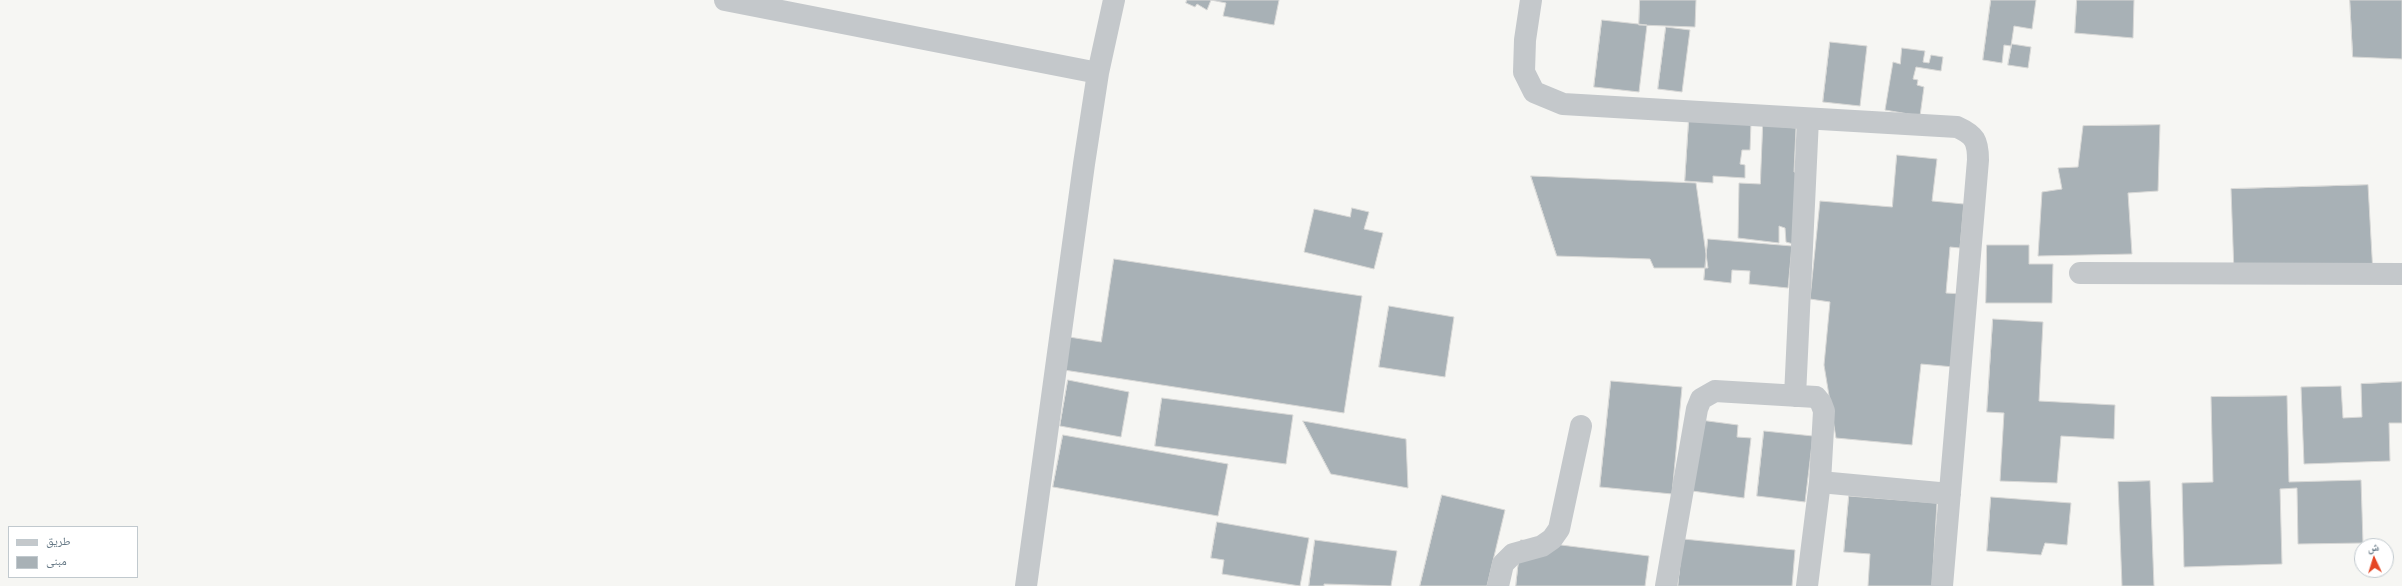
<!DOCTYPE html>
<html>
<head>
<meta charset="utf-8">
<style>
  body { margin:0 }
  #map { position:relative; width:2402px; height:586px; overflow:hidden; background:#f6f6f3; font-family:Cabin,"Noto Naskh Arabic",sans-serif }
  canvas { display:block }
  .legend { position:absolute; left:8px; top:526px; width:130px; height:52px; box-sizing:border-box; background:#fff; border:1px solid #c1c9ce; margin:0; padding:5px 7px; list-style:none; font-size:12px; color:#657885 }
  .legend li { display:flex; align-items:center; gap:8px; height:20px }
  .legend b { width:20px; border:1px solid #c1c9ce }
  .north { position:absolute; left:2354px; top:538px; width:40px; height:40px; box-sizing:border-box; background:#fff; border:1px solid #c1c9ce; border-radius:50%; rotate:356deg; font-size:11px; font-weight:700; line-height:16px; text-align:center; color:#657885 }
  .north::after { content:''; display:block; margin:auto; width:14px; height:18px; background:#e54624; clip-path:polygon(50% 0,100% 100%,50% 72%,0 100%) }
</style>
</head>
<body>
<div id="map">
<canvas width="2402" height="586"></canvas>
<ul class="legend">
<li><b style="height:5px;background:#c4c8cb"></b>طريق</li>
<li><b style="height:11px;background:#a8b1b6"></b>مبنى</li>
</ul>
<div class="north">ش</div>
</div>
<script>
const context = document.querySelector('canvas').getContext('2d');
context.lineJoin = 'round';
function paint(path, color) { context.fillStyle = color; context.fill(path, 'evenodd'); }
function stroke(path, color, width, dash) { context.strokeStyle = color; context.lineWidth = width; context.lineCap = dash ? 'butt' : 'round'; context.setLineDash(dash || []); context.stroke(path); }
const building = new Path2D(`
  M1187 0H1279L1274 25 1223 16 1226 3 1211 0 1207 10 1197 4 1195 7 1186 3Z
  M1640 0H1696L1695 27 1639 25Z
  M1991 0H2036L2032 29 2014 26 2011 46 2004 45 2002 63 1983 60Z
  M2077 0H2134L2133 38 2075 33Z
  M2350 0H2402V59L2353 57Z
  M1602 20 1647 25 1639 92 1594 87Z
  M1666 27 1690 30 1682 92 1658 89Z
  M1830 42 1867 46 1860 106 1823 102Z
  M2012 44 2031 47 2028 68 2008 65Z
  M1902 48 1925 51 1923 62 1929 63 1931 55 1943 57 1941 71 1916 67 1913 79 1918 80 1917 85 1924 87 1920 116 1885 110 1893 62 1900 64Z
  M1689 119 1751 123 1750 150H1742L1740 164 1745 165V178L1713 176V183L1685 181Z
  M1763 125 1796 128 1794 172 1800 173 1797 245 1786 242 1785 228 1779 226V243L1738 238 1739 183 1760 184Z
  M2160 125 2158 191 2128 193 2132 254 2038 256 2042 192 2062 189 2058 168 2078 167 2083 126Z
  M1897 155 1937 159 1932 201 1964 204 1960 248 1950 247 1946 293 1962 294 1954 367 1921 364 1912 445 1836 438 1824 365 1830 302 1810 299 1820 201 1892 207Z
  M1531 176 1696 183 1708 268H1654L1650 259 1557 256Z
  M2368 185 2373 274 2234 273 2231 189Z
  M1352 208 1369 212 1364 229 1383 233 1374 269 1304 252 1314 209 1350 217Z
  M1708 239 1792 246 1788 288 1749 284 1750 271 1732 270 1731 283 1704 280Z
  M1987 245H2029V264H2053L2052 303H1986Z
  M1114 259 1362 296 1344 413 1064 370 1069 337 1101 342Z
  M1389 306 1454 317 1445 377 1379 367Z
  M1993 319 2043 322 2039 401 2115 405 2114 439 2061 436 2057 483 2000 481 2004 413 1987 412Z
  M1068 380 1129 392 1121 437 1060 426Z
  M1611 381 1682 387 1672 494 1600 487Z
  M2402 382V423H2389L2390 461 2304 464 2301 387 2341 386 2343 418 2362 417 2361 384Z
  M2287 396 2289 482 2361 480 2363 543 2298 544 2297 488 2280 489 2282 564 2184 567 2182 483 2213 482 2211 397Z
  M1162 398 1293 415 1286 464 1155 446Z
  M1700 420 1738 425 1737 437 1751 438 1744 498 1692 491Z
  M1303 421 1406 439 1408 488 1331 474Z
  M1764 431 1813 436 1805 502 1757 496Z
  M1063 435 1228 464 1218 516 1053 487Z
  M2150 481 2154 586H2122L2118 482Z
  M1442 495 1505 510 1487 586H1420Z
  M1849 496 1937 503 1932 586H1868L1870 554 1844 552Z
  M1991 497 2071 503 2067 545 2045 543 2041 555 1987 551Z
  M1217 522 1309 538 1300 586 1222 574 1224 560 1211 558Z
  M1683 539 1795 550 1792 586H1678Z
  M1315 540 1397 551 1391 586 1324 584V586H1309Z
  M1521 540 1649 556 1645 586H1516Z`);
const minor = new Path2D(`
  M725 0 1098 73
  M1531 0 1525 40 1524 72 1534 92 1563 104 1957 127C1975 135 1978 141 1978 160L1942 586
  M2080 273 2402 274
  M1795 396 1808 119
  M1820 482 1950 494
  M1026 586 1084 164 1098 73 1114 0
  M1498 586 1503 564 1513 554 1542 546 1552 539 1559 529 1581 426
  M1666 586 1697 409 1701 399 1715 391 1816 397 1821 403 1824 411 1820 482 1807 586`);
paint(building, '#a8b1b6');
stroke(building, '#d8d8d6', 1);
stroke(minor, '#c4c8cb', 22);
</script>
</body>
</html>
